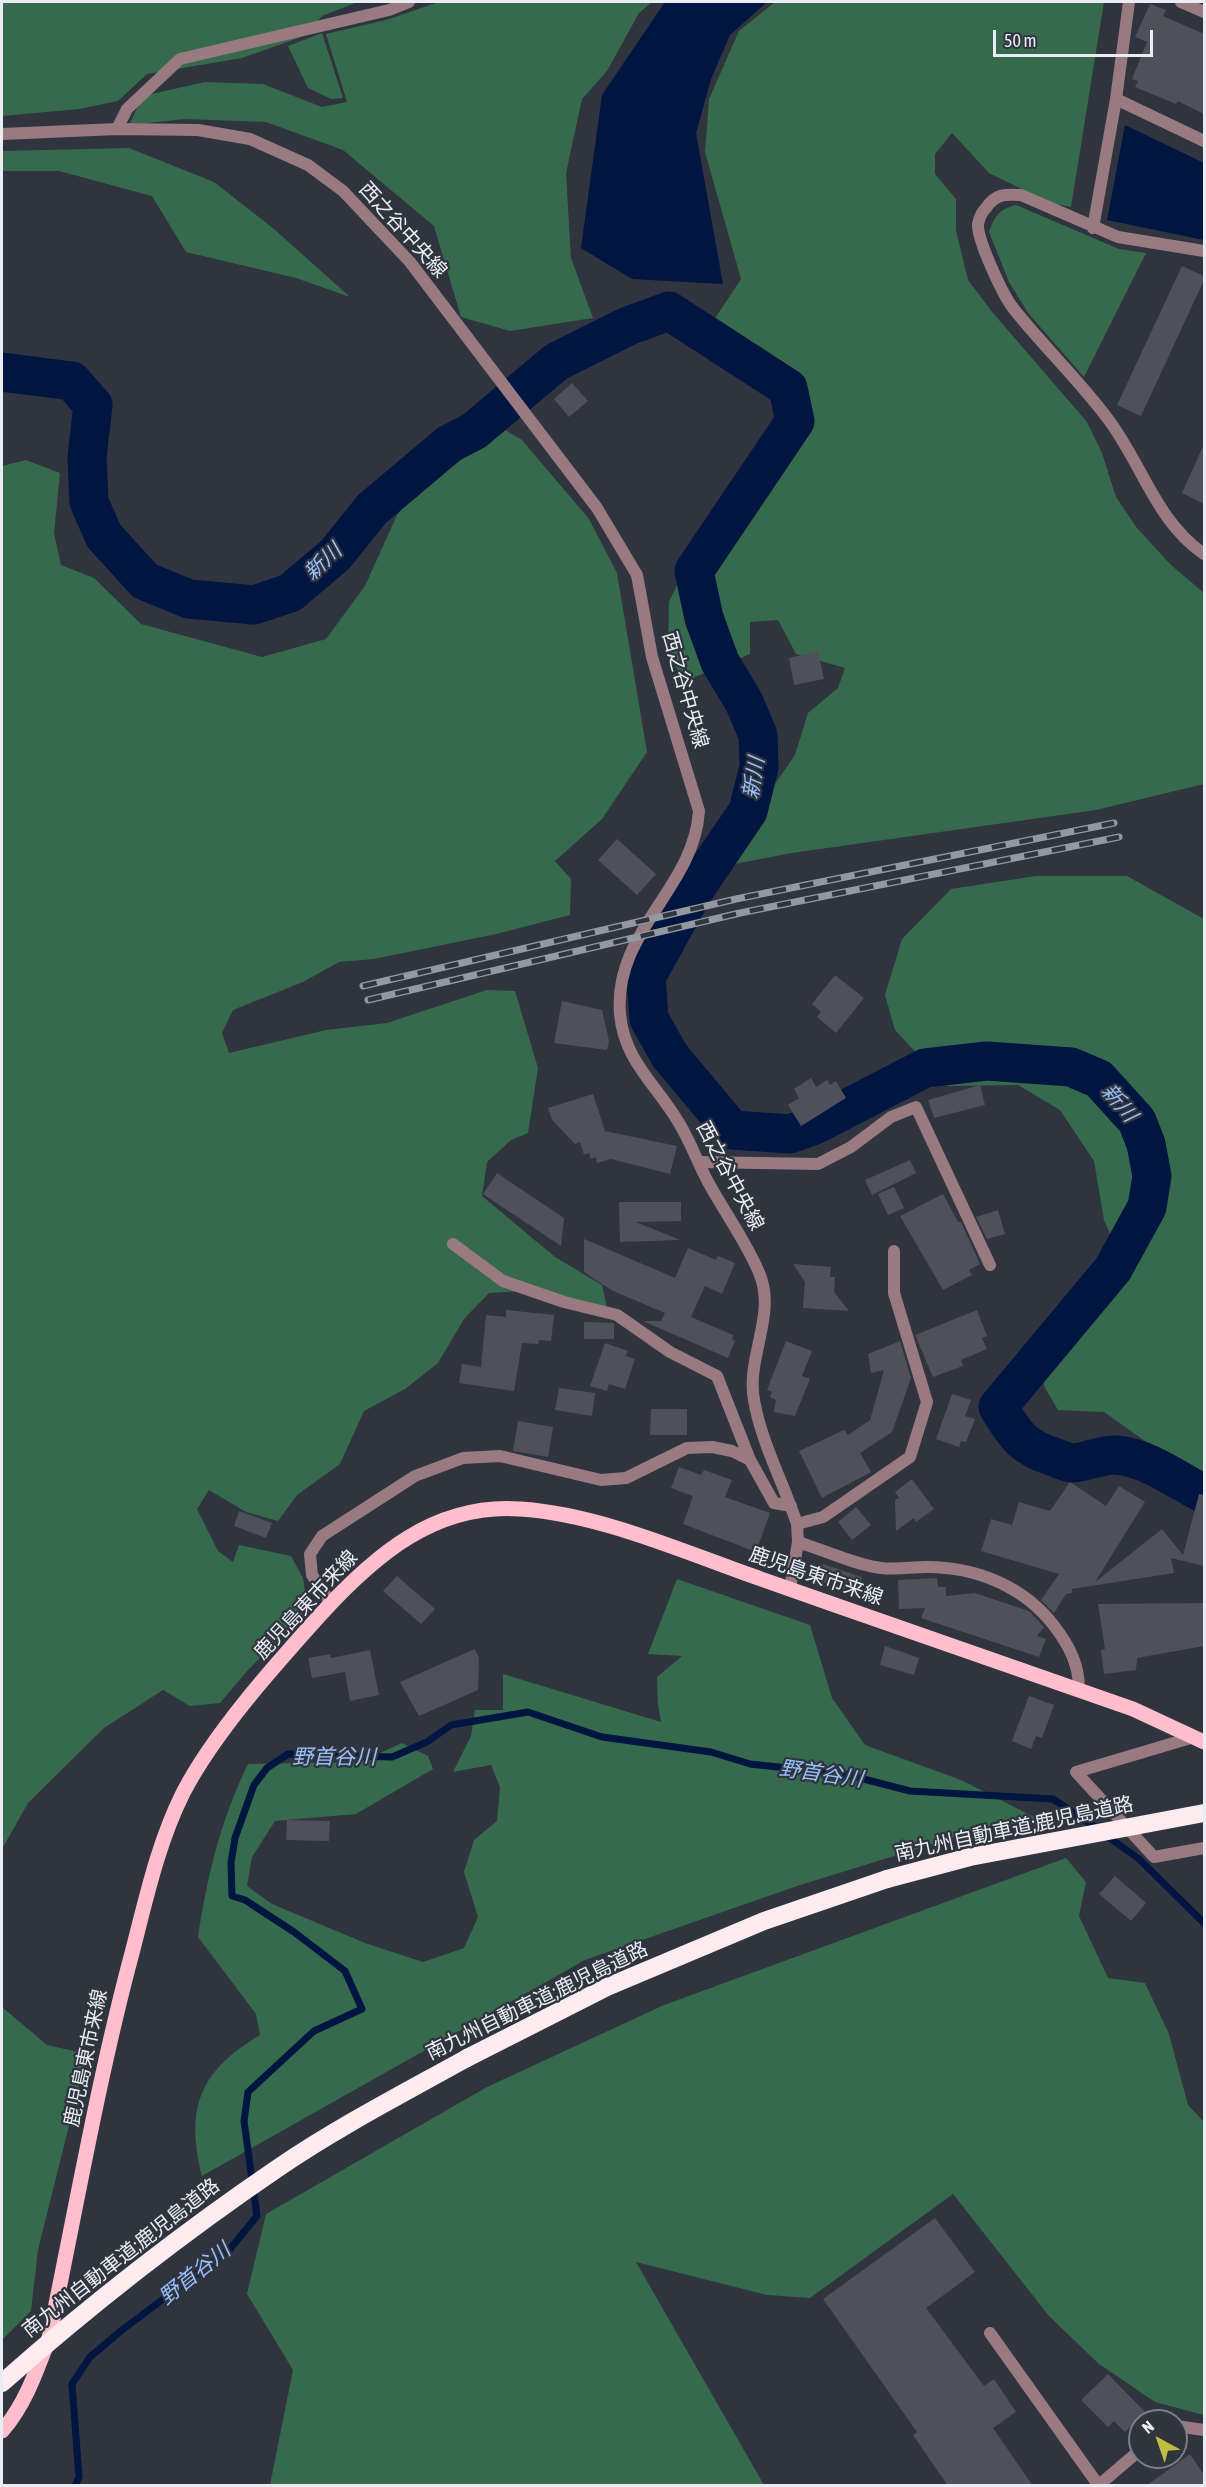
<!DOCTYPE html>
<html>
<head>
<meta charset="utf-8">
<style>
  body { margin:0 }
  #map { position:relative; width:1206px; height:2487px; overflow:hidden; background:#2f343f; font-family:"Asap Condensed",sans-serif }
  canvas { display:block }
  .frame { position:absolute; inset:0; border:3px solid #eaedf4; pointer-events:none }
  .north { position:absolute; left:1128px; top:2409px; width:60px; height:60px; box-sizing:border-box; background:#2f343f; border:2px solid #7a7e87; border-radius:50%; rotate:320deg; font-size:16px; font-weight:700; line-height:24px; text-align:center; color:#eaedf4 }
  .north::after { content:''; display:block; margin:auto; width:21px; height:27px; background:#c0be41; clip-path:polygon(50% 0,100% 100%,50% 72%,0 100%) }
  .scale { position:absolute; left:993px; top:30px; width:160px; height:27px; box-sizing:border-box; border:3px solid #eaedf4; border-top:0; padding-left:8px; font-size:18px; line-height:21px; white-space:nowrap; color:#eaedf4; -webkit-text-stroke:4px #2f343f; paint-order:stroke }
</style>
</head>
<body>
<div id="map">
<canvas width="1206" height="2487"></canvas>
<div class="frame"></div>
<div class="north">N</div>
<div class="scale">50 m</div>
</div>
<script>
const context = document.querySelector('canvas').getContext('2d');
context.lineJoin = 'round';
function paint(path, color) { context.fillStyle = color; context.fill(path, 'evenodd'); }
function stroke(path, color, width, dash) { context.strokeStyle = color; context.lineWidth = width; context.lineCap = dash ? 'butt' : 'round'; context.setLineDash(dash || []); context.stroke(path); }
function drawText(font, color, halo, rows, align = 'center') {
  context.font = font + ' "Asap Condensed","Noto Sans JP",sans-serif'; context.lineWidth = 4.5; context.setLineDash([]); context.textBaseline = 'middle'; context.strokeStyle = halo; context.fillStyle = color; for (const [text, x, y, turn = 0] of rows) {
    context.save(); context.translate(x, y); context.rotate((+turn || 0) * Math.PI / 180); context.textAlign = isNaN(turn) ? turn : align; if (halo) context.strokeText(text, 0, 0); context.fillText(text, 0, 0); context.restore();
  }
}
const green = new Path2D(`
  M2 2H358L322 16 304 36 242 58 147 74 118 101 79 109 2 116Z
  M439 2H652L639 13 607 71 582 99 566 173 571 258 593 318 510 331 461 317 434 226 343 150 266 122 185 119 129 125 143 96 205 82 263 84 322 107 347 102 326 34 386 20Z
  M775 2H1104L1071 207 1050 203 989 173 952 133 935 154V174L956 199V230L968 280 993 313 1087 422 1102 453 1116 497 1137 528 1171 565 1204 593V784L1096 810 792 853 734 864 722 816 738 790 775 784 795 755 808 713 838 688 845 668 796 654 778 620 750 622V654L683 682 668 648 669 602 704 528 755 453 778 411 751 367H723L698 344 741 279 705 152 709 99 739 31Z
  M322 33 343 98 331 99 308 88 288 46Z
  M129 148 214 182 274 229 350 297 296 278 186 252 152 196 59 171H2V151Z
  M1016 205 1119 249 1146 253 1084 377 1028 313 1009 282 989 232C995 216 999 209 1016 205Z
  M500 427 522 440 589 519 617 573 647 752 602 819 555 861 571 879 570 915 496 934 374 959 339 962 303 982 233 1010 222 1033 229 1053 326 1030 387 1023 487 990 515 991 538 1068 528 1133 511 1140 487 1162 482 1196 555 1257 602 1285 607 1307 538 1290 489 1293 464 1319 438 1363 405 1389 364 1411 340 1464 297 1495 278 1521 246 1512 209 1490 197 1509 218 1551 233 1562 239 1545 291 1556 303 1578 308 1610 248 1670 220 1703 190 1706 163 1690 104 1728 28 1803 2 1849V466L26 460 60 473 54 533 61 565 94 578 141 624 262 657 326 639 365 586 397 515 431 472 473 440Z
  M1036 876H1127L1204 919V1476L1159 1451 1104 1412 1058 1410 1044 1386 1040 1355 1130 1278 1104 1220 1094 1161 1060 1110 1018 1085 947 1086 895 1030 885 995 902 939 951 889Z
  M677 1579 810 1625 832 1698 865 1745 961 1780 1038 1819 972 1832 797 1886 585 1960 202 2176C185 2107 200 2071 260 2035L256 2014 198 1937C207 1877 221 1819 248 1764L360 1762 402 1743 428 1756 433 1769 356 1814 275 1821 252 1857 247 1886 272 1904 365 1943 423 1962 464 1948 478 1917 464 1872 474 1840 497 1821 500 1787 491 1765 453 1772 471 1736 475 1710H503V1674L661 1722 658 1705 657 1677 682 1656 648 1654Z
  M1066 1858 1086 1882 1079 1916 1108 1978 1145 1983 1169 2034 1188 2105 1204 2122V2415L1155 2402 1099 2364 1049 2316 953 2194 810 2298 767 2295 636 2262 764 2485H270L293 2370 247 2294 266 2214 487 2087 664 2005Z
  M2 2007 47 2045 87 2054 38 2250 31 2311 2 2340Z`);
const water = new Path2D(`
  M665 2H767L730 35 711 79 696 133 723 284 632 279 581 248 602 95Z
  M1125 125 1204 163V240L1107 220Z`);
const stream = new Path2D(`
  M1107 1836 1139 1859 1204 1923
  M75 2486 79 2477 72 2384 90 2357 122 2330 230 2249 257 2216 244 2121 248 2092 314 2031 362 2009 345 1971 294 1932 245 1900 232 1896 231 1863 235 1838 254 1785 267 1768 288 1754 392 1757 427 1742 451 1725 528 1712 602 1737 711 1752 750 1764 844 1774 910 1791 1053 1799 1098 1829`);
const river = new Path2D(`
  M2 372 72 381 93 405 87 457 89 502 104 536 145 581 189 599 254 605 290 593 335 555 372 509 449 444 474 431 556 362 628 326 669 311 788 388 795 421 694 571 704 618 720 662 744 702 758 735 759 767 748 811 693 892 646 977 649 1019 670 1056 732 1130 790 1134 815 1125 925 1068 987 1061 1071 1067 1099 1079 1137 1121 1146 1144 1152 1176 1147 1207 1113 1269 998 1407C1015 1434 1021 1447 1054 1457 1059 1459 1066 1462 1071 1463 1086 1463 1101 1454 1117 1455 1148 1458 1177 1480 1204 1494`);
const building = new Path2D(`
  M1150 4 1166 10 1163 16 1204 34V114L1178 101 1176 104 1135 87 1138 81 1132 79 1147 42 1135 37Z
  M1182 266 1204 276V280L1141 416 1117 405Z
  M572 383 588 401 569 417 554 399Z
  M1204 444V504L1182 493Z
  M818 651 824 679 794 685 789 658Z
  M617 839 656 874 637 895 598 860Z
  M835 975 864 998 836 1033 817 1017 821 1012 812 1004Z
  M562 1001 602 1010 609 1041 607 1050 554 1043Z
  M811 1078 816 1087 827 1080 830 1085 836 1081 846 1098 801 1126 788 1105 799 1098 794 1089Z
  M980 1085 985 1105 934 1118 928 1100Z
  M593 1094 605 1131 677 1146 670 1174 611 1159 597 1163 596 1157 591 1159 589 1153 584 1155 580 1142 575 1144 552 1120 548 1108Z
  M910 1160 916 1173 872 1195 865 1180Z
  M497 1173 564 1218 561 1246 483 1194Z
  M894 1187 904 1208 888 1215 878 1194Z
  M943 1194 958 1222H961L980 1264 969 1270 972 1275 943 1290 900 1216Z
  M619 1202H681V1221L636 1222 680 1240 620 1242Z
  M998 1210 1005 1234 987 1239 976 1217Z
  M584 1239 675 1278 688 1248 716 1260 718 1256 735 1263 722 1294 705 1286 691 1317 733 1335 732 1340 735 1341 728 1358 643 1321H661L665 1313 611 1290 584 1272Z
  M793 1264 831 1267 830 1277H835L834 1292 849 1311 803 1308 805 1282Z
  M506 1310 554 1315 551 1341 539 1340 538 1344 522 1343 514 1391 459 1383 462 1364 481 1367 486 1315 506 1317Z
  M977 1310 987 1336 982 1338 987 1349 961 1360 963 1366 933 1377 915 1335Z
  M584 1322 614 1323V1339H584Z
  M786 1341 812 1351 802 1376 810 1379 795 1416 774 1412 776 1400 770 1397 772 1392 767 1390Z
  M900 1341 911 1378 892 1432 860 1453 871 1472 822 1498 799 1451 844 1430 848 1435 870 1420 884 1370 871 1373 868 1354Z
  M605 1343 628 1351 626 1356 635 1359 625 1389 609 1384 607 1391 590 1386Z
  M559 1388 595 1393 592 1416 555 1410Z
  M952 1394 971 1400 965 1416 975 1419 966 1442 961 1441 959 1447 936 1439Z
  M651 1409H687V1435H650Z
  M518 1421 553 1427 548 1457 513 1451Z
  M679 1467 701 1475 704 1470 732 1480 725 1497 770 1513 756 1552 683 1524 693 1496 671 1488Z
  M912 1479 934 1509 916 1522 914 1518 896 1531 895 1500 899 1498 895 1492Z
  M1070 1482 1106 1506 1119 1486 1145 1502 1095 1582 1162 1529 1183 1555 1199 1494 1204 1495V1566L1171 1558 1174 1573 1072 1589V1593L1066 1594 1054 1613 1041 1600 1059 1574 981 1551 991 1519 1012 1525 1019 1502 1050 1511Z
  M856 1507 871 1525 852 1540 838 1522Z
  M239 1511 272 1523 266 1538 234 1526Z
  M823 1564 862 1577 857 1594 818 1581Z
  M397 1576 435 1609 421 1624 383 1591Z
  M937 1578 938 1587H946V1596L975 1593 1029 1611 1044 1627 1037 1636 1046 1639 1039 1657 921 1618 925 1608 899 1609 898 1580Z
  M1204 1603V1646L1137 1658 1136 1670 1104 1674 1101 1650 1105 1649 1098 1604Z
  M885 1646 919 1658 914 1675 880 1665Z
  M475 1649 479 1658 478 1690 419 1716 400 1682Z
  M370 1650 379 1695 350 1701 345 1672 312 1678 308 1658 330 1654 331 1658Z
  M1029 1696 1054 1705 1042 1738 1036 1736 1031 1749 1012 1741Z
  M287 1820 330 1821 329 1841 286 1840Z
  M1115 1876 1146 1903 1131 1921 1099 1894Z
  M935 2218 975 2272 926 2308 984 2386 994 2379 1016 2412 993 2428 1033 2486H948L913 2435 917 2432 823 2299Z
  M1108 2374 1145 2412 1125 2432 1114 2421 1108 2427 1081 2400Z
  M1190 2454 1204 2475V2486H1146Z`);
const minor = new Path2D(`
  M1181 2 1204 12
  M1116 99 1204 141
  M117 129 127 109 180 59 389 10 409 2
  M1093 228 1116 99 1129 2
  M1204 251 1118 237 1021 195C1005 194 995 194 986 208 982 212 979 219 978 224 977 240 1003 295 1013 308 1043 346 1079 380 1108 419 1142 464 1156 521 1204 554
  M699 1162 818 1164 851 1147 891 1117 916 1107 990 1265
  M453 1244 503 1281 564 1302 617 1315 670 1352 717 1376 750 1460
  M797 1524 823 1517 910 1457 927 1402 894 1293V1251
  M798 1542C821 1549 858 1566 881 1568 896 1570 912 1567 927 1567 977 1567 1025 1587 1055 1627 1070 1647 1079 1665 1079 1689
  M331 1603 312 1575 310 1554 322 1536 415 1476 463 1458 500 1456 601 1480 626 1478 687 1448 712 1447 732 1451 750 1460 774 1503 791 1506
  M1194 1737 1076 1772 1154 1857 1204 1848
  M990 2333 1099 2486
  M1176 2426 1204 2430
  M1099 2485 1140 2450`);
const tertiary = new Path2D(`
  M2 134 117 129 198 130 250 139 308 165 343 191 410 262 597 508 637 575 652 657 699 811C694 889 613 931 620 1014 624 1061 657 1085 679 1123 690 1141 697 1161 707 1180 724 1212 747 1242 760 1275 776 1315 746 1359 754 1400 761 1442 784 1484 797 1524L798 1542 790 1589`);
const primary = new Path2D(`
  M2 2431C25 2405 37 2370 49 2338 76 2209 98 2080 132 1953 146 1899 158 1843 183 1793 214 1733 275 1665 321 1614 375 1555 435 1503 520 1509 600 1514 686 1553 761 1579 885 1623 1010 1665 1133 1709L1204 1742`);
const motorway = new Path2D(`
  M467 2058 607 1987 764 1921 887 1879`);
const rail = new Path2D(`
  M363 986 736 899 1114 823
  M368 1000 740 913 1119 837`);
const motorwayBridge = new Path2D(`
  M887 1879 970 1857 1204 1813
  M2 2383C89 2306 181 2234 278 2168 338 2127 404 2093 467 2058`);
const streetNames = [
  ["西之谷中央線",403,230,48],
  ["西之谷中央線",685,690,74],
  ["西之谷中央線",730,1176,62],
  ["鹿児島東市来線",816,1576,19],
  ["鹿児島東市来線",306,1605,-47],
  ["南九州自動車道;鹿児島道路",1014,1829,-12],
  ["南九州自動車道;鹿児島道路",537,2001,-26],
  ["鹿児島東市来線",86,2058,-78],
  ["南九州自動車道;鹿児島道路",121,2258,-38]
];
const waterNames = [
  ["新川",323,562,-43],
  ["新川",754,778,-81],
  ["新川",1119,1103,50],
  ["野首谷川",334,1757],
  ["野首谷川",821,1774,8],
  ["野首谷川",195,2274,-39]
];
paint(green, '#366a4d');
paint(water, '#001540');
stroke(stream, '#001540', 7);
stroke(river, '#001540', 39);
paint(building, '#50505c');
stroke(minor, '#997a80', 12);
stroke(tertiary, '#997a80', 12);
stroke(primary, '#febecb', 15);
stroke(motorway, '#fcecef', 18);
stroke(rail, '#9498a1', 7);
stroke(rail, '#2f343f', 4.5, [14]);
stroke(motorwayBridge, '#fcecef', 18);
drawText('20px', '#eaedf4', '#2f343f', streetNames);
drawText('italic 21px', '#99c0fb', '#2f343f', waterNames);
</script>
</body>
</html>
